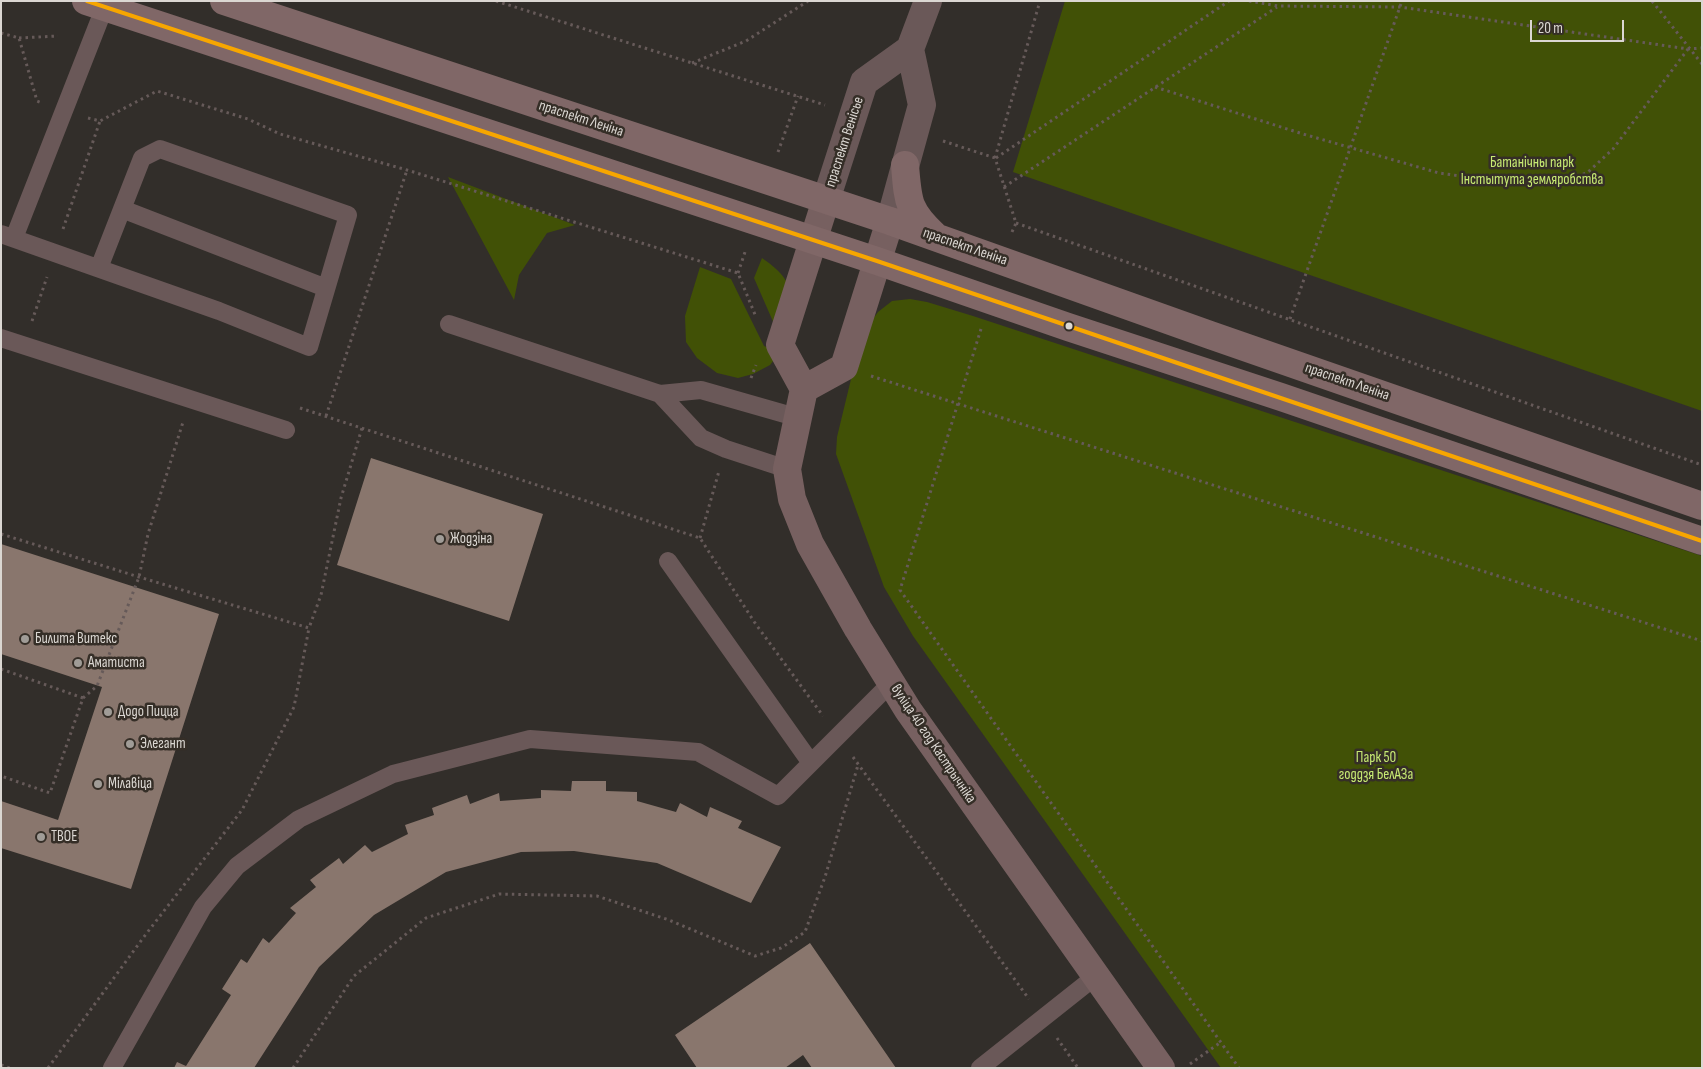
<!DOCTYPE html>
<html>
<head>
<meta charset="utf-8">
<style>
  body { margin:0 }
  #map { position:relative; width:1703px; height:1069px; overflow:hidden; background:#322e2a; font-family:"Sofia Sans Condensed",sans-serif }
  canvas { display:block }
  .frame { position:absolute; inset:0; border:2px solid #dbd7d2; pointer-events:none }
  .scale { position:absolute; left:1530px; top:20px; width:94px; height:22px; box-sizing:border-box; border:2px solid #dbd7d2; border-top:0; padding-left:6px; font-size:15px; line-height:18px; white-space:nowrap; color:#dbd7d2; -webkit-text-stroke:4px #352e27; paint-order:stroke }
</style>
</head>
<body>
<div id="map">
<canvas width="1703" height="1069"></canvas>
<div class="frame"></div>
<div class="scale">20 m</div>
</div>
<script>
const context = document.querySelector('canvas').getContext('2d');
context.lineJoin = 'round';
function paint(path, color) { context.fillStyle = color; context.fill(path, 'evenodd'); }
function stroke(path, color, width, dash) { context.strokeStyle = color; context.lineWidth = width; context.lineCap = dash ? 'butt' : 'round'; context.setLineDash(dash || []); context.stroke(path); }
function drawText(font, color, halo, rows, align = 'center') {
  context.font = font + ' "Sofia Sans Condensed",sans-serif'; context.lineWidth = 5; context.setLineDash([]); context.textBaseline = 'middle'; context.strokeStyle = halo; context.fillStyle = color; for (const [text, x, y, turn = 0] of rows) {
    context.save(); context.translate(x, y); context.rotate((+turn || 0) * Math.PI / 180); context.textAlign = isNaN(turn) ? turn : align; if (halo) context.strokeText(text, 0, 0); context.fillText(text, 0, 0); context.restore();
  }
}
const green = new Path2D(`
  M1065 1H1702V411L1013 172Z
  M448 177 575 225 547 233 519 275 514 300Z
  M762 258C775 267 789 278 791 295 792 303 781 324 778 333L754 278Z
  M700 267 731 279 764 346 780 352 770 365 753 374 738 378 717 373 697 358 686 342 685 316Z
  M910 299 927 302 973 316 1702 556V1068H1221L913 636 884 587 836 454 837 437 860 342 867 327 878 312 892 301Z`);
const building = new Path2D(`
  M371 458 543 514 509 621 337 565Z
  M1 544 219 614 131 889 1 848V801L58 820 102 687 1 654Z
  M572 781H606V791L637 792V801L676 812 680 803 707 817 710 807 742 821 738 828 781 847 751 903 657 863 574 851 521 852 446 872 374 915 319 967 254 1068H174L177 1062 186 1066 231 995 222 989 241 959 247 963 263 938 269 943 296 913 290 908 316 887 310 880 339 858 343 864 365 845 372 852 408 834 405 825 434 815 432 808 467 795 470 804 499 793 500 801 541 798V790L571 791Z
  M810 943 896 1068H812L803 1055 785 1068H697L675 1035Z`);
const path = new Path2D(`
  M496 1 825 105
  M1249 1 1278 6 1400 7 1688 49 1702 48
  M1652 1 1702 64
  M1 33 19 38 37 101 42 103
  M19 38 58 36
  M692 63 746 41 808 1
  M1155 87 1303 134 1439 173 1503 182 1561 180 1587 173 1613 149 1688 49
  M88 118 100 121 157 91 248 119 280 134 407 170 738 273 756 317
  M943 141 995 158
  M778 152 798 96
  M996 158 1229 1
  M1004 187 1277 7
  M1016 223 1702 465
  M63 229 100 121
  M1012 232 1016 223 995 158 1040 1
  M738 273 746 249
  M1290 319 1402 1
  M32 321 47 277
  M981 329 900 590 1239 1068
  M871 376 1702 641
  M751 378 756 365
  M300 408 700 538 755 623 823 716
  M326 416 407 170
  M1 534 139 577 309 628 321 595 341 498 362 428
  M700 538 719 471
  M1 669 83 698 50 793 1 776
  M83 698 97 686 139 577 148 534 183 422
  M853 757 1029 999
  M1057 1038 1078 1068
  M1190 1064 1221 1042
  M1 1065 10 1068
  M48 1068 143 938 242 810 294 707 309 628
  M293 1068 354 976 426 918 499 894 597 896 669 920 755 956 781 948 805 932 825 877 858 765`);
const service = new Path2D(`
  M122 209 326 288
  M1 234 219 311 309 347 348 215 160 149 142 158 99 268
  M14 238 107 1
  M449 324 660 394 701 390 799 418
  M1 338 286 430
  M660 394 701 438 726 449 787 469
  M668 561 811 763
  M112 1068 203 907 237 866 299 819 393 774 530 739 698 752 778 796 891 683
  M980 1068 1096 976`);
const tertiary = new Path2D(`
  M826 200 864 82 910 49
  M890 221 922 105 910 49 928 1`);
const secondary = new Path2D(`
  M826 200 780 345 804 389 787 469 792 499 810 544 858 629 908 710 1161 1068
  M804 389 844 367 890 221`);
const primary = new Path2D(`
  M86 1 877 261 1068 327 1281 397 1702 541
  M224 1 890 221 1210 335 1702 506
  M905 165C908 200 907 210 934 235`);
const bus1 = new Path2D(`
  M87 1 877 261 1702 541`);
const markers = [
  [1069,326,4.5,"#dbd7d2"],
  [440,539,5,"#a09c97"],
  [25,639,5,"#a09c97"],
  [78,663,5,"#a09c97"],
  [108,712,5,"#a09c97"],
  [130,744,5,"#a09c97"],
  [98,784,5,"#a09c97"],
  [41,837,5,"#a09c97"]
];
const streetNames = [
  ["праспект Леніна",581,119,18],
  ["праспект Венісье",845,142,-72],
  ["праспект Леніна",965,247,19],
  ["праспект Леніна",1347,382,19],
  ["вуліца 40 год Кастрычніка",933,744,56]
];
const parkNames = [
  ["Батанічны парк",1532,163],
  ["Інстытута земляробства",1532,180],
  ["Парк 50",1376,758],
  ["годдзя БелАЗа",1376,775]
];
const poiNames = [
  ["Жодзіна",450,539],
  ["Билита Витекс",35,639],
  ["Аматиста",88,663],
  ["Додо Пицца",118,712],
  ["Элегант",140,744],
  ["Мілавіца",108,784],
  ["ТВОЕ",51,837]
];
paint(green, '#415106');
paint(building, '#89766d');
stroke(path, '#665a59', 3, [2.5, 4]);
stroke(service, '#6a5858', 18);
stroke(tertiary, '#6a5858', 28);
stroke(secondary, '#776060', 28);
stroke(primary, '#806767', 28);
stroke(bus1, '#f7a600', 4);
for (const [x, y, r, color] of markers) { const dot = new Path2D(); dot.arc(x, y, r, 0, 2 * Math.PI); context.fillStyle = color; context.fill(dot); stroke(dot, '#352e27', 2); }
drawText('15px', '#dbd7d2', '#352e27', streetNames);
drawText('15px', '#c7ea73', '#352e27', parkNames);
drawText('15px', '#dbd7d2', '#352e27', poiNames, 'left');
</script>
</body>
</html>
